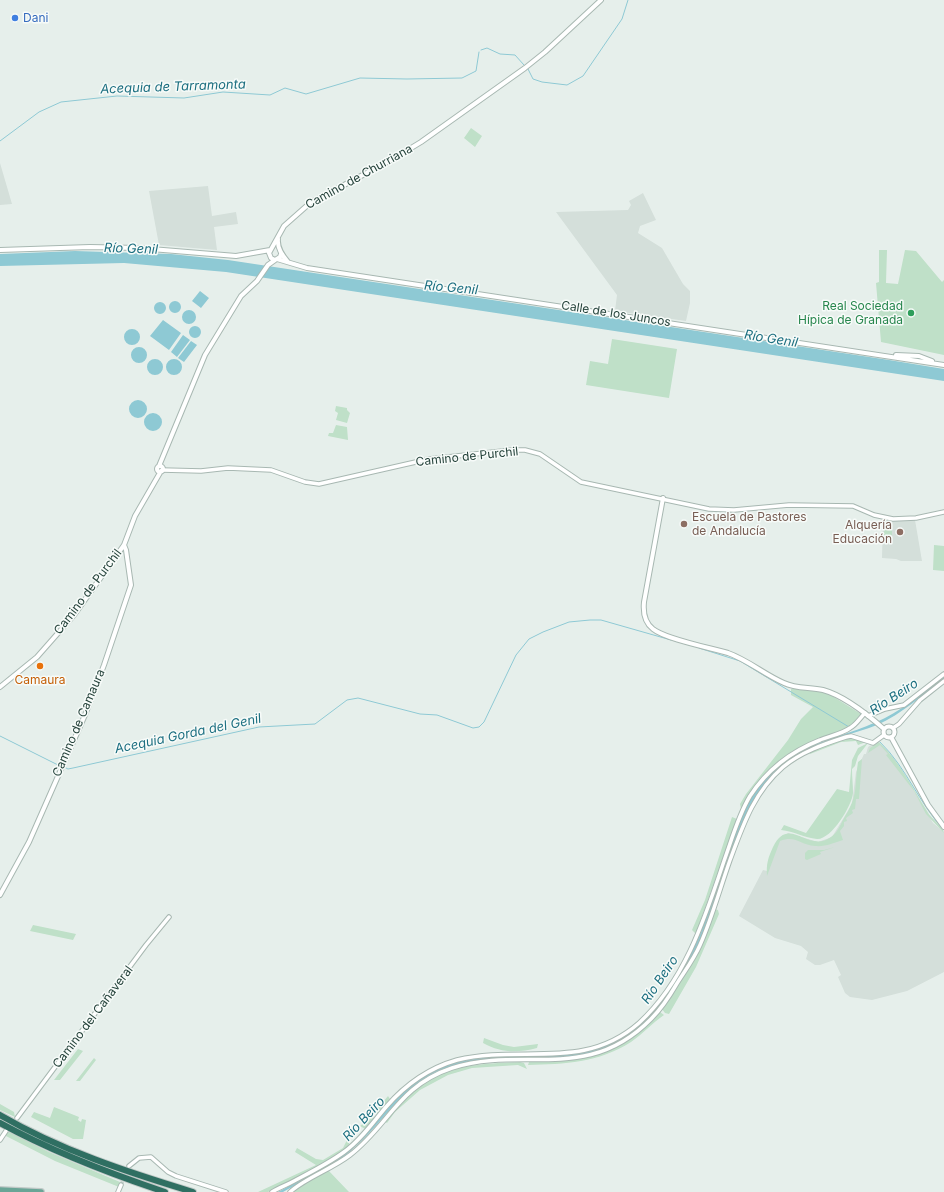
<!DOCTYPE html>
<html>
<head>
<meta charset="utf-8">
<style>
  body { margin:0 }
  canvas { display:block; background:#e6efeb }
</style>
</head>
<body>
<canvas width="944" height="1192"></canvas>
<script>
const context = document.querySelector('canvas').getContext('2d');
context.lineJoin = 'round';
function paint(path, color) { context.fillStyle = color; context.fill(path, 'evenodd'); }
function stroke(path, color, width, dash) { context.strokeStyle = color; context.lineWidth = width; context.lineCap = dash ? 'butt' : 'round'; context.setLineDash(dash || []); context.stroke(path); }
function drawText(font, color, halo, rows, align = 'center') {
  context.font = font + ' Inter,sans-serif'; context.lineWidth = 3; context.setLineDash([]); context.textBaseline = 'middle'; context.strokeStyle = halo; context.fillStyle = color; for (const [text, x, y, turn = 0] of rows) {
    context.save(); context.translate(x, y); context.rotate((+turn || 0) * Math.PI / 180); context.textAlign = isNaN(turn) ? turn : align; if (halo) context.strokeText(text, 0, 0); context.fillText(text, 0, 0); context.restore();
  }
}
const built = new Path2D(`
  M0 163 12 204 0 205Z
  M208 186 212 216 236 212 238 224 214 227 217 250 159 245 149 191Z
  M643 193 656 220 640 226 638 233 662 248 683 284 690 291V303L686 321 615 311 617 295 556 212 628 210 631 205 629 201Z
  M883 519 892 521 915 520 922 561H901L896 559 882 558Z
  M876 741 886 750 904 774 933 823 944 832V972L907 991 872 1000 850 997 845 993 838 977 841 975 834 960 820 965H815L806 959 808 952 801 946 775 938 739 916 763 870 767 871 778 840 788 833 818 842 832 837 852 804 856 772 864 754H866L868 747Z`);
const green = new Path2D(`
  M471 128 482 136 475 147 464 138Z
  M879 250H887L886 283 898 284 905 250 916 251 942 282 944 280V355L881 342 876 283 879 282Z
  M612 339 677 349 669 398 586 385 590 361 608 364Z
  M336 406 347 408V410L350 413 347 423 336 420 338 413 335 411Z
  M336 425 347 427 348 440 328 436 329 433H333Z
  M884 521 892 523V536L884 537Z
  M934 545 944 546V571L933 570Z
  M796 688 820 691 829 694 861 714C858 717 855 722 852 726 844 733 822 737 812 742 780 757 759 779 741 809L740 804 746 794 788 740 801 719 813 707 791 695V689Z
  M849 737 866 742 858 745 856 741 841 742 810 754 809 752Z
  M879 742C900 762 912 787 927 811 931 819 942 825 944 833L926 814 914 791 886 755 888 754 880 745 868 753 870 748Z
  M868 743 858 756 855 766 852 769C852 777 853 785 853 793 852 806 831 840 817 839 804 838 794 831 781 830L784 825 806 833 837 789 849 792 852 760 858 748Z
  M862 759 859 799H856L855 809 852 810 853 813 846 818 847 821 844 822V826L840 831 843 840C834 843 825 847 815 846 800 845 796 835 780 841L767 876C766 864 768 858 773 847 789 814 808 854 831 837 837 833 840 826 843 820 859 794 854 789 858 762Z
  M732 817 737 819 696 933H695L692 930 705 900Z
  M835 847 820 852 821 854 807 860 805 859V853L808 850H824Z
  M715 909 718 910 719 914 696 967 669 1014 665 1013 662 1009 695 957Z
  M33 925 76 934 73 940 30 931Z
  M660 1012 664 1015C652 1023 643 1034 631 1042 598 1063 565 1064 528 1065L529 1062C586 1060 617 1052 660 1012Z
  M484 1038 503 1045 514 1047 538 1044 537 1048C517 1053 501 1053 483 1043Z
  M78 1049 83 1051 60 1080H54Z
  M94 1058 96 1060 80 1081H76Z
  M520 1062 524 1063 527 1069 518 1065 472 1068 448 1075 420 1090 395 1112 387 1123 383 1120C426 1070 457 1064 520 1062Z
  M388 1096 390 1099 377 1115 371 1112 378 1108Z
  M0 1104 14 1112 15 1117 0 1110Z
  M54 1107 79 1117 78 1120 81 1122 82 1119 86 1120 83 1139H73L31 1117 34 1112 50 1118Z
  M370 1113 374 1117 365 1129 360 1126 366 1121 367 1114Z
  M7 1131 49 1152 120 1182 119 1187 55 1161 4 1135Z
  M347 1140 350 1145 338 1154 291 1181 268 1192H258L316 1165 295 1152 297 1148 316 1159 323 1160 343 1148Z
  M328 1170 349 1192H292L294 1190Z`);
const water = new Path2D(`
  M75 251 171 254 228 260 889 360 944 369V381L226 272 124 263 0 266V254Z
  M200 291 209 298 201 308 192 301Z
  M169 307a6 6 0 1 1 12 0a6 6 0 1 1-12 0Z
  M154 308a6 6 0 1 1 12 0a6 6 0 1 1-12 0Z
  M182 317a7 7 0 1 1 14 0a7 7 0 1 1-14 0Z
  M163 320 181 333 169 350 150 336Z
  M189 332a6 6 0 1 1 12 0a6 6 0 1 1-12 0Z
  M124 337a8 8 0 1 1 16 0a8 8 0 1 1-16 0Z
  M183 335 190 340 177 357 171 352Z
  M191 341 197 345 184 362 178 358Z
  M131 355a8 8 0 1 1 16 0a8 8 0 1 1-16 0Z
  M166 367a8 8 0 1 1 16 0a8 8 0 1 1-16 0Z
  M147 367a8 8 0 1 1 16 0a8 8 0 1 1-16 0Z
  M129 409a9 9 0 1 1 18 0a9 9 0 1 1-18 0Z
  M144 422a9 9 0 1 1 18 0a9 9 0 1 1-18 0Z
  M944 675V679C922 695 902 714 877 725 854 734 830 738 808 749 759 774 745 812 728 861 720 885 712 909 703 932 698 947 690 959 682 972 656 1016 623 1054 568 1057 523 1060 475 1053 434 1073 400 1090 384 1121 357 1145 336 1166 308 1178 283 1192H278C300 1180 326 1169 346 1153 353 1147 358 1139 364 1133 385 1110 404 1087 431 1072 462 1056 495 1057 529 1057 599 1055 637 1042 675 979 684 964 694 949 701 932 710 906 719 880 728 855 735 834 741 812 754 793 791 740 834 743 885 718 907 707 925 690 944 675Z`);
const stream = new Path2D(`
  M481 50 487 48 500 54 515 55 524 65
  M528 69 533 79 542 82 567 85 583 76 622 19 628 0
  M0 141 39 112 61 102 117 96 184 98 223 92 270 95 285 88 306 94 360 78 407 79 462 78 476 71 479 52
  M699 648 740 661 849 727
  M0 736 60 766
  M880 742C907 768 919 804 944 830
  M64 767 68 769 73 768 259 727 315 724 347 700 358 698 420 714 437 715 473 728 479 727 484 722 516 655 529 639 543 632 569 622 590 620H601L671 640`);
const minorTunnel = new Path2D(`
  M121 1185 128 1170`);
const minor = new Path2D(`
  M162 470 201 471 228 468 271 470 305 482 319 484 429 459 512 450H525L540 454 581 482 709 509 734 510 789 505 853 506 874 515 893 519 916 518 944 512
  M868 716 885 709 904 705 944 674
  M893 728 899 724 920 700 944 681
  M17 1118 146 945 169 917
  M0 1140 6 1131
  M129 1166 139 1158 151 1157 168 1172 176 1176 226 1192
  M118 1192 121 1185
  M272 1192C280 1187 287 1185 294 1181 311 1172 329 1163 344 1152 361 1140 373 1122 386 1107 405 1085 429 1068 457 1060 521 1044 583 1072 639 1023 685 981 705 918 724 861 732 839 738 816 750 796 767 770 792 751 820 740 829 736 842 734 850 728 856 725 860 718 865 713
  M290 1192C305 1178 332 1169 350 1155 389 1125 398 1086 452 1068 524 1045 587 1084 651 1019 661 1009 669 997 676 985 684 972 694 959 700 945 712 918 720 888 730 860 743 825 754 792 783 767 801 752 824 744 846 737L851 736 873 743 884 735`);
const tertiary = new Path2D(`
  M278 239C277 248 282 255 288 262
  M0 250 90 247 139 248 236 256 270 250
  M281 254 280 257 275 260 271 258 269 253 284 226 310 203 393 159 421 142 525 68 545 52 601 0
  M277 259 307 268 944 365
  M896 355 919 356 932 361
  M159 466 205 355 241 296 257 281 268 265 275 260
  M157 469a3 3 0 1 1 6 0a3 3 0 1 1-6 0Z
  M663 498 644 602C643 612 644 622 653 629 665 639 711 648 728 653 748 660 765 675 784 683 796 689 810 687 823 690 845 696 867 714 884 729
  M0 687 37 657 74 615 124 545 135 516 161 471
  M883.5 732a5.5 5.5 0 1 1 11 0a5.5 5.5 0 1 1-11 0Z
  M891 737 928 805 944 827
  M0 895 29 842 85 715 104 665 131 585 126 550 124 545`);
const primary = new Path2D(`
  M0 1190 41 1192`);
const motorway = new Path2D(`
  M0 1115C60 1150 127 1172 193 1192
  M0 1123C53 1152 108 1173 165 1192`);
const markers = [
  [15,18,4,"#3f7fe0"],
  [911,313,4,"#2e9e5b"],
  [684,524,4,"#8d6e63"],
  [900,532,4,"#8d6e63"],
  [40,666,4,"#e8710a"]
];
const shopNames = [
  ["Dani",23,18]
];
const streetNames = [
  ["Camino de Churriana",359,177,-29],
  ["Calle de los Juncos",616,314,9],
  ["Camino de Purchil",467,457,-6],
  ["Camino de Purchil",88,592,-53],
  ["Camino de Camaura",79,723,-67],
  ["Camino del Cañaveral",93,1017,-53]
];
const leisureNames = [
  ["Real Sociedad",903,306],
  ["Hípica de Granada",903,320]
];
const educationNames = [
  ["Escuela de Pastores",692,517],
  ["de Andalucía",692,531],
  ["Alquería",892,525,"right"],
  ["Educación",892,539,"right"]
];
const foodNames = [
  ["Camaura",40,680]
];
const waterNames = [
  ["Acequia de Tarramonta",173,87,-2],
  ["Río Genil",131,249,2],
  ["Río Genil",451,288,5],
  ["Río Genil",771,339,9],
  ["Río Beiro",894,697,-33],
  ["Acequia Gorda del Genil",188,734,-12],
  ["Río Beiro",660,980,-56],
  ["Río Beiro",364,1119,-47]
];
paint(built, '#d4dfda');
paint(green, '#bfe0c8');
paint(water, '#8ec9d4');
stroke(stream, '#8ec9d4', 1);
stroke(minorTunnel, '#bfccc8', 3.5, [3.5, 2]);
stroke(minor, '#a8b8b2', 5.5);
stroke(tertiary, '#a8b8b2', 6);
stroke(primary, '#c2cac8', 8);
stroke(motorway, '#c2cac8', 8);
stroke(minor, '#fff', 3.5);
stroke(tertiary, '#fff', 4);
stroke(primary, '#6aa596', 5.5);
stroke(motorway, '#2f6f62', 6);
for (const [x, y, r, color] of markers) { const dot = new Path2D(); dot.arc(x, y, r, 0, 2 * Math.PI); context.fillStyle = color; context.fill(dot); stroke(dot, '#f7fbf9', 1.5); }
drawText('12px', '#366cbe', '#f7fbf9', shopNames, 'left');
drawText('12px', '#24423a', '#f7fbf9', streetNames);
drawText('12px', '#27864d', '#f7fbf9', leisureNames, 'right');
drawText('12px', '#785e54', '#f7fbf9', educationNames, 'left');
drawText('12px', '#c56008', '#f7fbf9', foodNames);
drawText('italic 13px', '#1c6f80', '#f7fbf9', waterNames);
</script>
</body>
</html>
